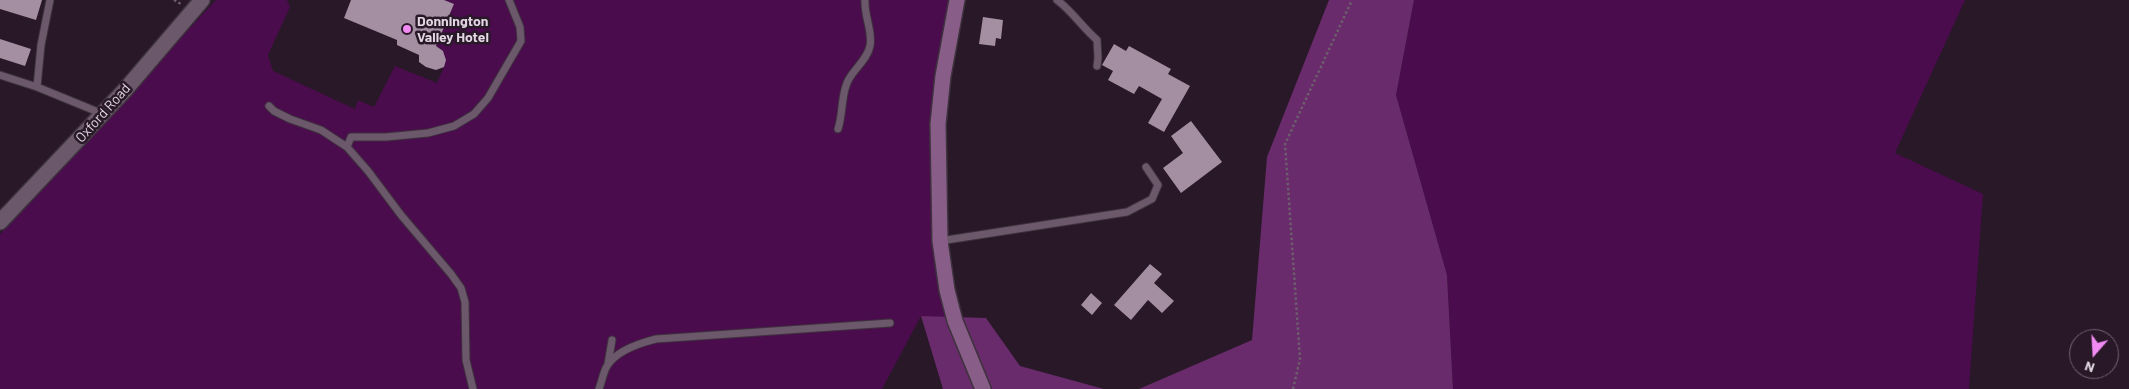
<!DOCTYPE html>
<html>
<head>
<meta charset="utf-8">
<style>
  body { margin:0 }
  #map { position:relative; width:2129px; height:389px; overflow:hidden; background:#281828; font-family:Barlow,sans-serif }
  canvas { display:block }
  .north { position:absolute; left:2069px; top:329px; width:50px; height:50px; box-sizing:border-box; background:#281828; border:1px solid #726472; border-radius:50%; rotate:199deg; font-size:14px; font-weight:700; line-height:20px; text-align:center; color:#e2d7e2 }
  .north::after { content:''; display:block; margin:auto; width:18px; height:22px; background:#f28af3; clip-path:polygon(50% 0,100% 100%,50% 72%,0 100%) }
</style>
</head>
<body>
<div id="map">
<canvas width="2129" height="389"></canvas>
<div class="north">N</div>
</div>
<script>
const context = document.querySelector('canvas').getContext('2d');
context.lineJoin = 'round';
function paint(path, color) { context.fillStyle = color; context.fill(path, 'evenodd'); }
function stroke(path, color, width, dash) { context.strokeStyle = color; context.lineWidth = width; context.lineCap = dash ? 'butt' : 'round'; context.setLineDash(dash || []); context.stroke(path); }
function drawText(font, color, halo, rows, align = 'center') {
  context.font = font + ' Barlow,sans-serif'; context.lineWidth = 5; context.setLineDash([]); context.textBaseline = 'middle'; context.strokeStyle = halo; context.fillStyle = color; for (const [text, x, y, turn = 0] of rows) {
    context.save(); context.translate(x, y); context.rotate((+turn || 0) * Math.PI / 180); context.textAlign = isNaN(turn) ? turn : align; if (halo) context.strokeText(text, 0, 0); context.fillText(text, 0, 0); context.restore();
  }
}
const green = new Path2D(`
  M216 0H287L290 7 268 55 273 71 355 109 358 100 374 107 395 66 437 83C443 68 452 58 436 46L454 4 444 0H957L937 147 955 321 921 316 882 389H0V234C75 159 143 77 216 0Z
  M1414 0H1965L1895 153 1983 194 1969 389H1453L1447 275 1396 95Z`);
const forest = new Path2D(`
  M1329 0H1414L1396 95 1447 275 1453 389H1139L1252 340 1267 157Z
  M921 316 986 318 1020 366 1104 389H943Z`);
const building = new Path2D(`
  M0 0H42L36 20 0 9Z
  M351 0H444L454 4 436 46 443 51 446 60 444 67 436 70 426 67 419 62V55L397 45V40L344 18Z
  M983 17 1003 20 1001 39 996 38 995 46 979 44Z
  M0 39 31 49 25 66 0 58Z
  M1114 44 1126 51 1129 46 1171 69 1168 74 1190 86 1164 132 1148 123 1162 99 1139 86 1134 94 1108 80 1113 71 1102 65Z
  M1191 121 1222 162 1181 193 1163 168 1183 153 1171 136Z
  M1150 264 1162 274 1154 283 1174 301 1162 313 1148 300 1131 320 1114 305Z
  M1091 293 1102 303 1092 315 1081 305Z`);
const path = new Path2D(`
  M174 0 181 4
  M1293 389 1300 359 1285 144 1352 0`);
const service = new Path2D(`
  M1057 0C1072 11 1082 27 1097 40L1098 58 1097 66
  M0 75 37 87 103 114
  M37 87 41 45 50 0
  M269 106 274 111 290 119 321 130 347 147 368 171 401 215 451 274 461 288 465 302 466 360 473 389
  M838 129C843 114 841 97 847 83 852 70 867 61 870 46 873 32 864 16 865 0
  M347 147 351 137H386L428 133 454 126 474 114 488 98 521 41 520 27 509 0
  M940 241 1127 212 1152 199 1158 185 1146 167
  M608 364 612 340
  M599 389C602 381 603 373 607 366 616 351 640 343 656 339L890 323`);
const tertiary = new Path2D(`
  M0 222 125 90 202 0`);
const secondary = new Path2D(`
  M957 0 943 76 938 124 940 241 947 290 955 321 983 389`);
const markers = [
  [407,29,5,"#f28af3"]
];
const poiNames = [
  ["Donnington",417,21],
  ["Valley Hotel",417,37]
];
const streetNames = [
  ["Oxford Road",103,113,-48]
];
paint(green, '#4a0c4c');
paint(forest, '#692b6b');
paint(building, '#a38ea2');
stroke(service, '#3e323e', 9);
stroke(tertiary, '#3e323e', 18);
stroke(secondary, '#3e323e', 18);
stroke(path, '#6d5e6d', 2.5, [2.5, 2.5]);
stroke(service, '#6b586a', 7);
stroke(tertiary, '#6b586a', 15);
stroke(secondary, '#885d87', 15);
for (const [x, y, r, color] of markers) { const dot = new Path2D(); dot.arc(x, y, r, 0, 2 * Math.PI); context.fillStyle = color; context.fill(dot); stroke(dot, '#281828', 2); }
drawText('bold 14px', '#e2d7e2', '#281828', poiNames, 'left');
drawText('14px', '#e2d7e2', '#281828', streetNames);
</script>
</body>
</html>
